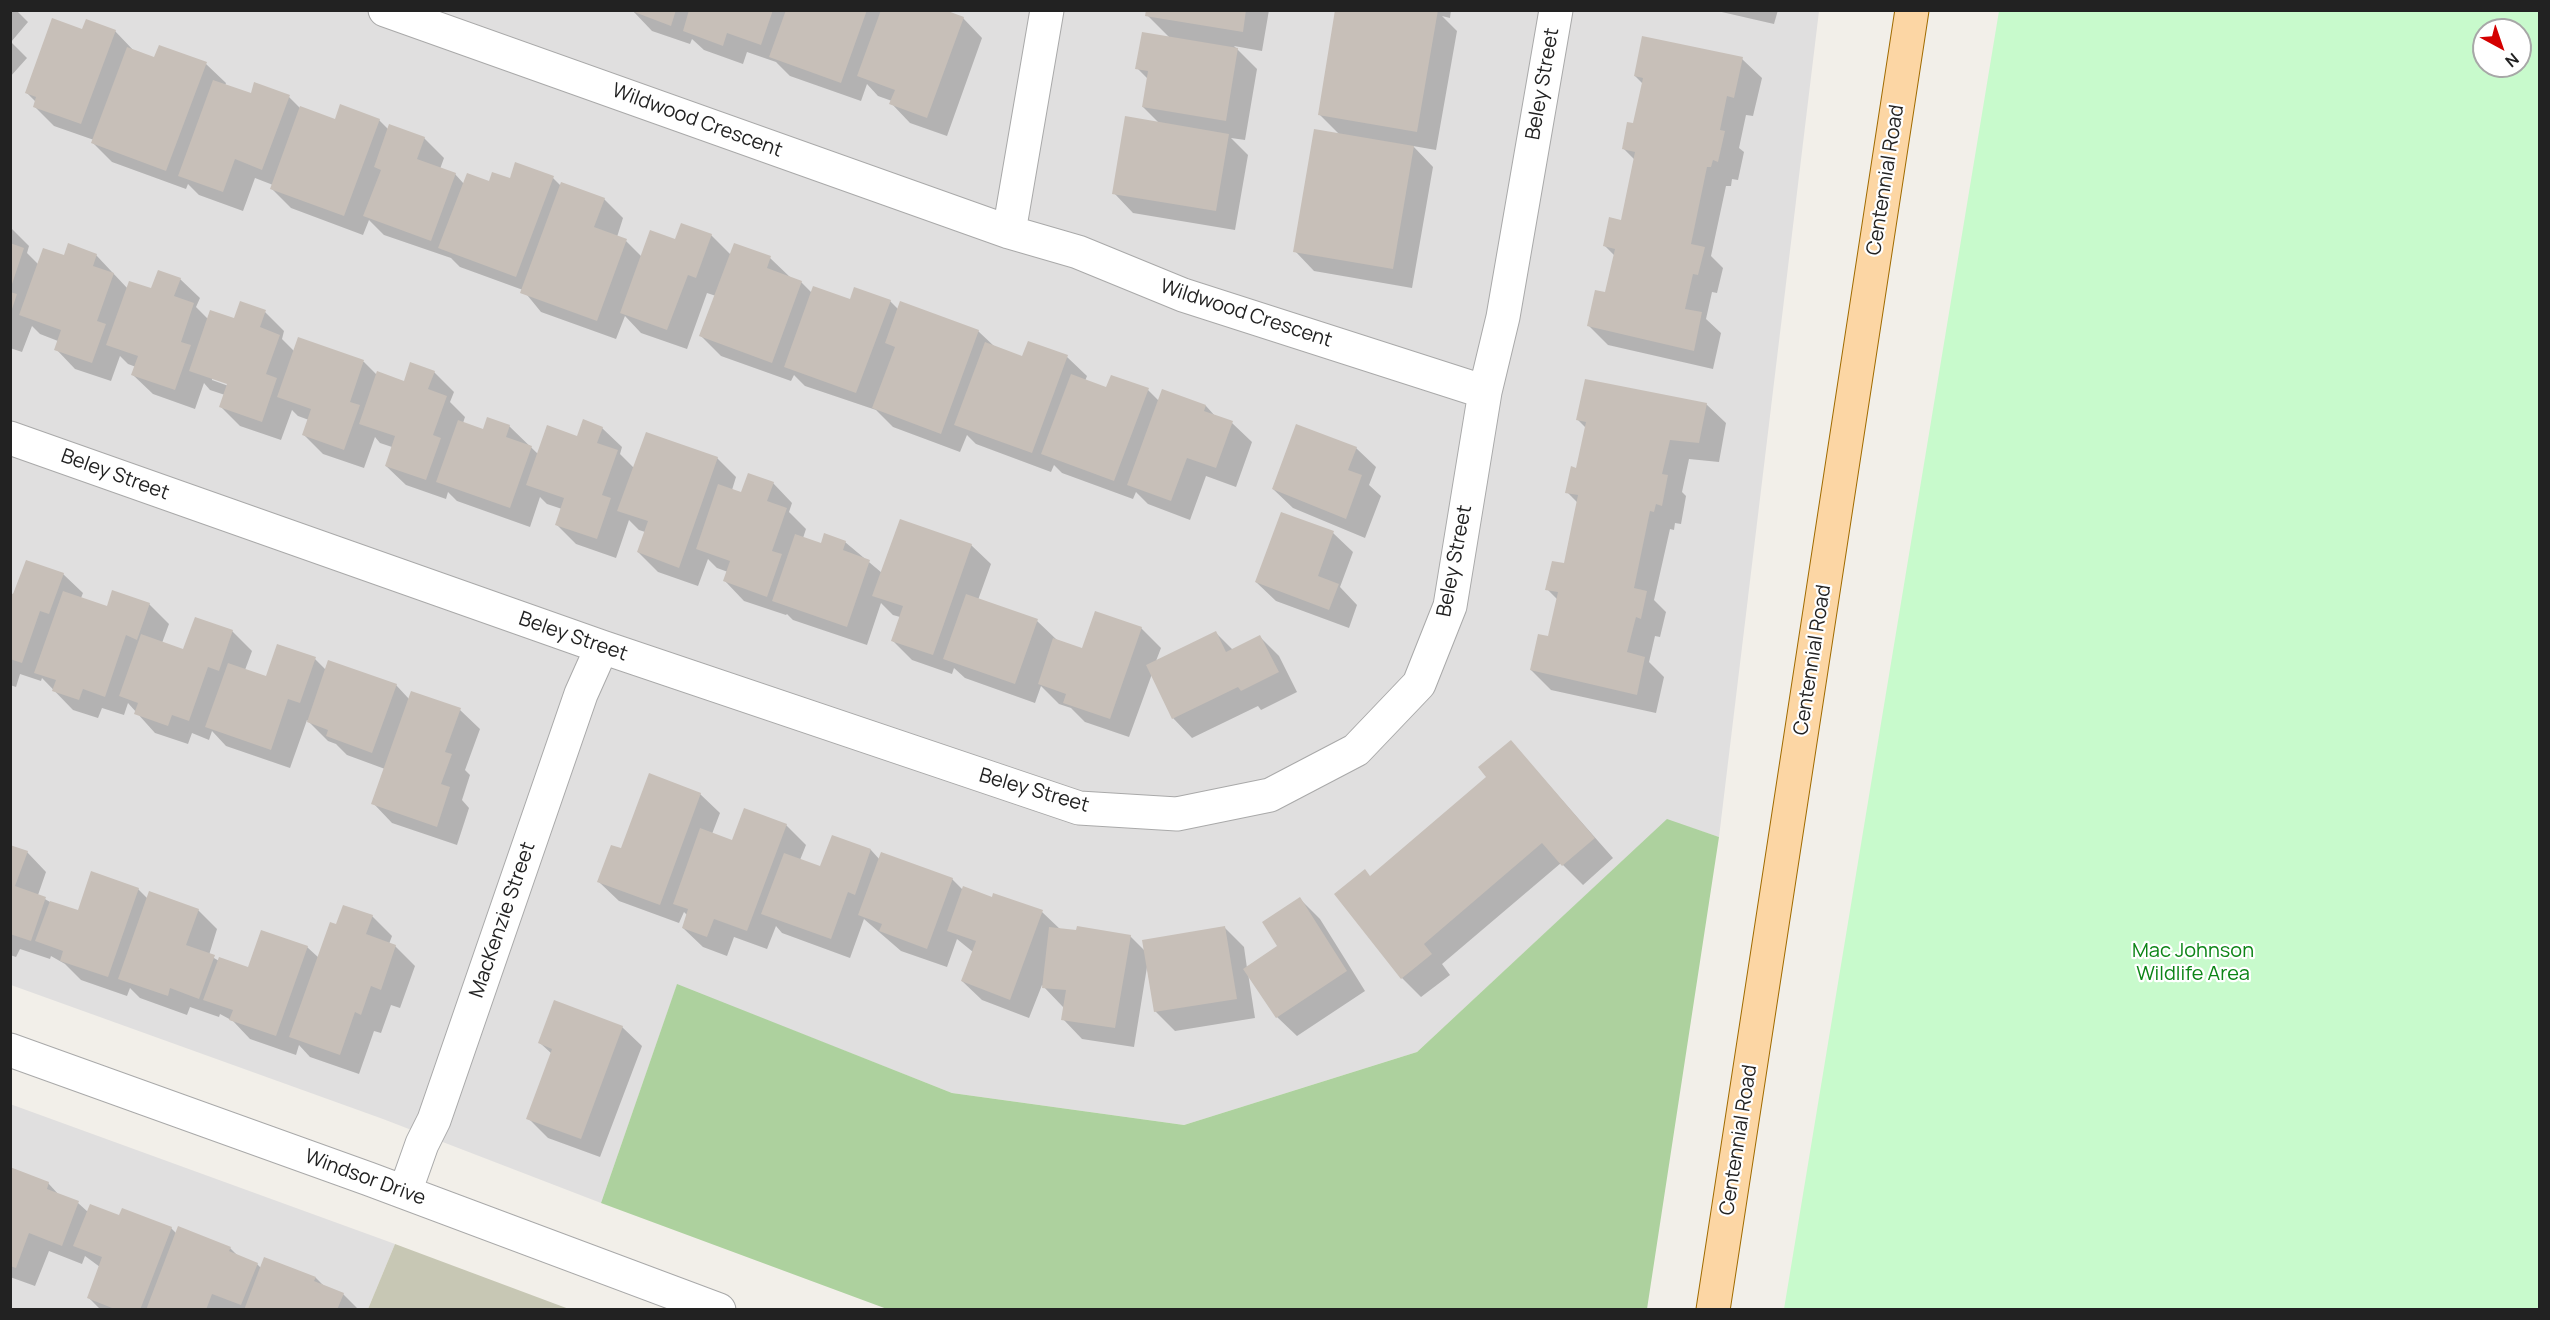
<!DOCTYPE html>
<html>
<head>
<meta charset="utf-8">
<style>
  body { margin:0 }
  #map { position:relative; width:2550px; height:1320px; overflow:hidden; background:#f2efe9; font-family:Manrope,sans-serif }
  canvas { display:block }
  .frame { position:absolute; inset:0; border:12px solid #222; pointer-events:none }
  .north { position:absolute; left:2472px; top:18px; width:60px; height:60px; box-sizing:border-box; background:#fff; border:2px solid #a7a7a7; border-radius:50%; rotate:140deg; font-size:16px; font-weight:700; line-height:24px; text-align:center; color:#222 }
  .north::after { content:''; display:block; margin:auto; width:21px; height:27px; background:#d40000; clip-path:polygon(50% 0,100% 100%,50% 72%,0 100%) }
</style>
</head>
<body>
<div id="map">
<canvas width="2550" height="1320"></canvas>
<div class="frame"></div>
<div class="north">N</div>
</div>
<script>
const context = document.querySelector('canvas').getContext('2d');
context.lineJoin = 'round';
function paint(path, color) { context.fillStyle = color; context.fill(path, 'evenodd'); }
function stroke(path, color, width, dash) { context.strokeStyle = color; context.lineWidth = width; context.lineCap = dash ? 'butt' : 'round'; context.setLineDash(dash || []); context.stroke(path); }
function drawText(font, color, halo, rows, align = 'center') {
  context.font = font + ' Manrope,sans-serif'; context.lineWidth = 4.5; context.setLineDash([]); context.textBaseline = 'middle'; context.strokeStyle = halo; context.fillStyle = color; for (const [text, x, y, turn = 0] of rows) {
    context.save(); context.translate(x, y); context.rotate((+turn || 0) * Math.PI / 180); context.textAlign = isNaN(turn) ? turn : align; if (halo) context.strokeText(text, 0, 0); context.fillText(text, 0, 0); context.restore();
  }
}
const residential = new Path2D(`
  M10 11H1819L1719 837 1667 820 1417 1052 1184 1125 952 1093 677 985 601 1203 383 1119 11 985Z
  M10 1104 395 1244 368 1309H11Z`);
const construction = new Path2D(`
  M395 1244 569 1309H368Z`);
const forest = new Path2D(`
  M1667 819 1719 837 1647 1309H887L601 1203 677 984 952 1093 1184 1125 1417 1052Z`);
const park = new Path2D(`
  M1999 11H2539V1309H1784ZM2484 30H2520V66H2484Z`);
const shadow = new Path2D(`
  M10 10H16L28 22 11 42 27 58 10 77Z
  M941 10 963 18 982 38 947 136 910 123 891 103 892 101 878 96 867 84 861 101 790 76 776 62 747 52 743 64 704 50 692 39 690 44 652 31 633 11Z
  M1148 10H1269L1262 51 1234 46 1257 69 1245 140 1231 138 1248 155 1235 230 1133 213 1114 193 1160 124 1143 107 1148 79 1137 68 1170 38 1147 15Z
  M1337 10H1451L1450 18 1442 16 1457 31 1436 150 1413 146 1433 167 1412 288 1314 271 1295 251 1340 135 1319 114Z
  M1713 10H1778L1774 24Z
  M83 31H115L135 52 155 59 206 64 226 83 225 86 252 95 289 97 300 108 336 121 379 120 389 130 424 138 444 158 440 169 455 174 464 184 553 178 561 186 604 199 623 218 617 237 626 241 642 257 676 241 711 235 731 255 770 258 791 278 801 282 812 293 850 301H890L899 310 978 331 995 347 1023 358 1067 357 1087 376 1085 381 1107 389 1148 390 1159 401 1206 406 1216 417 1232 423 1252 442 1236 487 1206 476 1190 520 1148 504 1136 492 1133 499 1062 473 1054 465 1051 472 976 444 967 435 960 452 893 427 876 410 805 386 794 375 791 381 721 356 701 336 716 296 707 293 687 349 641 333 625 316 616 339 541 312 523 290 460 267 451 258 384 235 369 220 363 235 291 208 272 189 273 185 255 178 243 211 199 195 188 184 186 189 112 162 93 143 94 140 54 126 34 106 36 102 26 92Z
  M1742 59 1762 78 1753 116 1746 115 1739 148 1744 152 1738 180 1732 179 1731 186H1726L1711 256 1723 268 1717 293 1712 292 1706 319 1721 333 1713 369 1608 345 1589 326 1606 294 1615 256 1604 245 1622 221 1635 160 1623 148 1634 125 1643 84 1635 76Z
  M10 227 29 246 27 253 39 265 64 257 96 255 128 289 152 290 180 279 200 298 196 307 208 319 235 320 265 312 284 331 282 339 295 352 299 339 364 362 377 375 405 383 434 372 454 392 450 402 465 417 463 423 484 430 509 426 538 454 602 428 622 447 620 454 634 468 717 458 736 477 732 490 742 493 773 483 792 503 789 512 806 529 803 538 822 545 845 542 882 573 971 545 991 564 978 600 1037 621 1057 640 1083 650 1141 628 1161 648 1156 661 1216 633 1233 650 1260 637 1279 656 1297 692 1261 710 1258 706 1192 738 1173 718 1152 674 1129 737 1085 722 1071 708 1059 704 1041 686 1035 703 965 678 954 668 952 674 912 660 892 640 900 617 893 615 881 603 867 645 793 620 787 614 786 615 744 601 725 581 728 572 717 568 708 559 698 586 658 572 638 552 645 532 639 530 629 520 616 558 576 544 557 525 562 509 547 504 540 497 530 527 457 501 448 492 446 499 406 485 386 466 392 447 380 443 375 437 364 468 323 454 304 435 309 420 298 416 292 410 281 440 240 426 221 407 225 395 210 390 204 383 195 409 153 394 133 375 136 367 128 364 120 356 111 381 75 369 56 349 58 341 40 334 32 326 22 352 10 348ZM212 377 235 385 234 388 212 380Z
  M1706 404 1726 423 1719 462 1689 459 1682 492 1686 496 1681 524 1675 523 1674 530 1670 529 1654 600 1666 612 1660 637 1655 636 1649 662 1664 677 1656 713 1551 690 1531 670 1549 637 1558 600 1547 589 1565 565 1578 503 1567 492 1577 469 1586 428 1578 420Z
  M1356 448 1376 467 1369 485 1381 496 1365 538 1293 508 1273 489Z
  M1282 514 1333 533 1353 552 1340 587 1357 605 1349 628 1276 601 1256 582Z
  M63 574 83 593 81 598 108 608 149 604 169 624 162 643 184 651 232 631 252 651 245 670 267 678 315 659 326 670 396 685 409 699 460 710 480 729 465 770 470 775 462 800 469 808 457 845 392 823 373 803 385 769 347 755 336 744 328 741 307 720 290 768 226 746 212 731 209 740 192 733 188 744 155 733 128 703 124 715 102 708 98 718 73 710 42 678 41 681 20 674 16 687 10 685V595Z
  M1511 742 1613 858 1583 885 1561 863 1442 964 1450 975 1421 997 1402 978 1370 877 1488 777Z
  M700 794 720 813 712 834 733 842 786 825 806 845 800 860 821 868 833 837 871 850 880 860 952 879 963 890 1042 912 1061 930 1130 936 1146 952 1225 928 1244 947 1247 968 1279 947 1300 899 1320 919 1365 991 1297 1036 1277 1017 1248 973 1255 1018 1175 1031 1155 1011 1147 967 1134 1047 1082 1039 1063 1019V1007L1042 985 1029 1018 982 1000 962 981 973 952 957 939 947 967 901 951 864 919 850 958 782 933 776 926 767 949 734 937 727 956 703 947 683 928 688 916 684 912 679 923 619 901 599 882 622 850Z
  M10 847 27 852 46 872 38 895 50 902 79 912 138 889 148 899 198 910 217 929 209 955 219 961 249 969 307 947 319 958 337 926 372 916 392 936 389 944 395 946 415 966 400 1008 391 1005 381 1033 374 1031 359 1074 310 1057 299 1045 296 1055 250 1039 233 1021 220 1014 219 1017 190 1007 187 1015 140 998 130 988 127 996 81 980 65 964 51 956 50 959 20 949 16 957 10 955Z
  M622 1027 642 1046 600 1157 548 1138 528 1118 552 1054 540 1043Z
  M10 1169 48 1183 60 1196 78 1203 88 1212 171 1228 177 1234 230 1248 238 1256 257 1264 261 1268 265 1259 316 1278 324 1286 343 1294 359 1310H101L88 1297 100 1267 85 1256 82 1264 49 1251 35 1286 10 1277Z`);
const building = new Path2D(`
  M629 10H676L671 26Z
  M689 10H773L761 45 727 33 723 46 683 31Z
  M786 10H867L841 83 769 57Z
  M881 10H945L964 17 927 118 889 104 895 90 857 76Z
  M1146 10H1246L1243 32 1145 16Z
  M1335 10H1438L1417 132 1318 115Z
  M52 18 82 29 86 19 116 30 81 124 33 107 36 97 25 93Z
  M1142 32 1238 48 1226 121 1142 107 1148 71 1135 69Z
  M1642 36 1743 57 1734 98 1727 96 1720 130 1725 131 1718 162 1713 160 1711 167H1707L1691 244 1705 247 1698 275 1693 274 1685 309 1702 312 1694 351 1587 326 1595 290 1605 292 1615 249 1603 246 1609 217 1621 220 1635 152 1622 149 1627 122 1633 123 1643 78 1634 76Z
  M159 45 207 62 166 171 91 143 127 47 154 57Z
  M213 80 251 93 254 82 290 95 262 170 235 159 223 192 178 176Z
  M340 104 380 119 344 216 270 189 300 106 335 119Z
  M1125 116 1229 134 1216 211 1112 194Z
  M389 124 425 137 417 159 456 173 431 241 363 216 381 170 374 167Z
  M1314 129 1414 146 1393 269 1293 252Z
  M515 162 554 176 516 277 438 248 467 173 489 181 492 172 510 178Z
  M561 182 605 198 594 227 627 239 597 321 520 293Z
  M681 223 712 234 696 278 688 275 667 330 620 313 650 230 675 239Z
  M10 243 24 248 11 287 10 286Z
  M68 243 97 254 93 266 114 273 97 321 106 324 92 363 54 350 61 330 19 315 43 248 64 255Z
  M734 243 771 256 767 268 802 281 772 363 699 336Z
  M158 270 181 278 174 296 194 303 181 342 191 345 175 390 131 375 138 356 106 345 129 281 151 288Z
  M813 286 850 299 854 287 891 300 856 393 784 367Z
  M10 292 17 294 11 312H10Z
  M240 301 266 310 260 327 280 335 266 374 277 378 262 422 219 407 227 384 189 371 210 310 234 318Z
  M900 301 979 330 941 434 872 408 895 347 885 343Z
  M298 337 364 360 350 402 360 405 344 450 302 435 311 409 277 397Z
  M1028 341 1068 355 1032 453 954 425 985 342 1022 356Z
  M410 362 435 371 428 389 447 396 433 435 441 438 426 480 385 466 395 436 359 424 377 371 404 381Z
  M1071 374 1106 387 1111 375 1149 388 1114 481 1041 454Z
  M1585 379 1707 403 1699 443 1670 440 1662 474 1668 475 1662 506 1656 504 1654 512 1650 511 1634 588 1647 591 1641 619 1636 617 1627 652 1645 657 1637 695 1530 670 1538 634 1548 636 1558 592 1545 590 1552 561 1564 563 1578 495 1565 493 1571 466 1576 468 1586 422 1576 420Z
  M1162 389 1206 405 1204 411 1233 421 1216 468 1187 458 1171 501 1127 485Z
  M487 417 510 425 506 437 532 446 510 508 436 482 458 420 483 429Z
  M583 419 603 427 597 443 618 450 602 495 611 498 597 539 555 525 564 498 526 485 547 425 577 436Z
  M1296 424 1357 447 1348 470 1362 475 1346 519 1272 489Z
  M646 432 718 457 679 568 637 552 648 521 617 511Z
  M748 473 774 482 767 501 787 508 772 551 782 554 767 597 723 581 730 561 696 549 718 484 741 492Z
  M1281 512 1334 531 1318 576 1339 584 1329 610 1255 582Z
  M900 519 972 544 933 655 891 641 903 606 872 596Z
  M824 533 846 541 843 550 870 560 847 627 772 601 795 534 821 543Z
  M26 560 64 573 49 614 40 611 22 663 10 659V593L13 594Z
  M112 590 150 603 137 640 126 635 105 697 83 689 79 700 52 691 56 680 34 673 63 591 107 606Z
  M966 594 1038 619 1015 684 943 659Z
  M1095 611 1142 627 1110 719 1063 703 1066 694 1038 684 1053 638 1082 648Z
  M195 617 233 630 219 671 208 667 189 721 172 715 168 726 134 714 138 703 119 696 141 634 183 649Z
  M1216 631 1226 652 1260 635 1279 672 1241 691 1238 687 1172 719 1146 665Z
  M277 644 316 657 300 703 288 699 271 750 205 727 228 663 266 676Z
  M328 660 397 684 372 753 326 736 328 730 307 722Z
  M411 691 461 708 445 752 452 754 441 784 450 787 437 827 371 804Z
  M1511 740 1595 838 1562 866 1542 843 1424 944 1432 954 1401 979 1334 894 1365 869 1370 876 1486 777 1478 767Z
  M649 773 701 793 660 905 597 882 611 845 621 848Z
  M744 808 787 824 747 931 714 919 707 937 682 928 688 909 673 904 700 828 732 840Z
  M832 835 871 849 855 895 848 892 831 939 761 914 784 853 820 866Z
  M10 845 28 851 15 886 46 897 31 941 10 934Z
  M881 852 953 878 927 949 879 931 882 924 858 915Z
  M91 871 139 888 108 977 60 961 63 951 35 941 50 901 78 910Z
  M963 886 992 897 993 893 1043 910 1010 1000 961 981 976 941 947 931Z
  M149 891 199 909 186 945 215 955 199 999 170 988 168 996 118 979Z
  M1300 897 1347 971 1276 1018 1243 969 1277 946 1262 922Z
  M343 905 373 915 366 934 396 945 381 990 371 986 361 1015 355 1012 340 1055 289 1037 330 922 336 924Z
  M1077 926 1131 935 1115 1028 1061 1020 1066 990 1042 988 1049 927 1076 930Z
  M1225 926 1237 999 1154 1012 1142 940Z
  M261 930 308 946 276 1036 229 1020 233 1010 203 1000 219 957 248 967Z
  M554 1000 623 1026 581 1139 526 1119 552 1049 538 1043Z
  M10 1167 49 1182 47 1189 79 1201 62 1246 29 1233 16 1268 10 1266Z
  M90 1204 119 1215 122 1208 172 1227 140 1310H117L87 1298 102 1257 73 1246Z
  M178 1226 231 1247 229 1251 258 1263 241 1305 212 1294 206 1310H146Z
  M264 1257 316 1277 314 1281 344 1293 337 1310H244Z`);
const minor = new Path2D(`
  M385 10 1009 232 1078 252 1183 295 1485 392
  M1009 232 1047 10
  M10 438 602 647 1079 808 1177 814 1270 795 1356 750 1419 684 1450 606 1485 392 1503 317 1556 10
  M10 1050 369 1179 719 1310
  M405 1192 422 1144 434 1120 581 694 602 647`);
const major = new Path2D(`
  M1713 1310 1912 10`);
const streetNames = [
  ["Beley Street",1543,84,-80],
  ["Wildwood Crescent",697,121,20],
  ["Centennial Road",1886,180,-81],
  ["Wildwood Crescent",1246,314,18],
  ["Beley Street",115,475,20],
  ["Beley Street",1455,561,-79],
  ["Beley Street",573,637,19],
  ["Centennial Road",1813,660,-81],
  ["Beley Street",1034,791,16],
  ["MacKenzie Street",503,920,-71],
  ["Centennial Road",1739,1140,-81],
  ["Windsor Drive",365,1178,20]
];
const parkNames = [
  ["Mac Johnson",2193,951],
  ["Wildlife Area",2193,974]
];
paint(residential, '#e0dfdf');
paint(construction, '#c7c7b4');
paint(forest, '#add19e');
paint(park, '#c8facc');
paint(shadow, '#0003');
paint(building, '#c7bfb8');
stroke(minor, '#a9a9a9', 35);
stroke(major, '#a06b00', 35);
stroke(minor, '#fff', 33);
stroke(major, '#fcd6a4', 33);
drawText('20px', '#222', '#fff', streetNames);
drawText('20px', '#0c8416', '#fff', parkNames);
</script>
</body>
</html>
